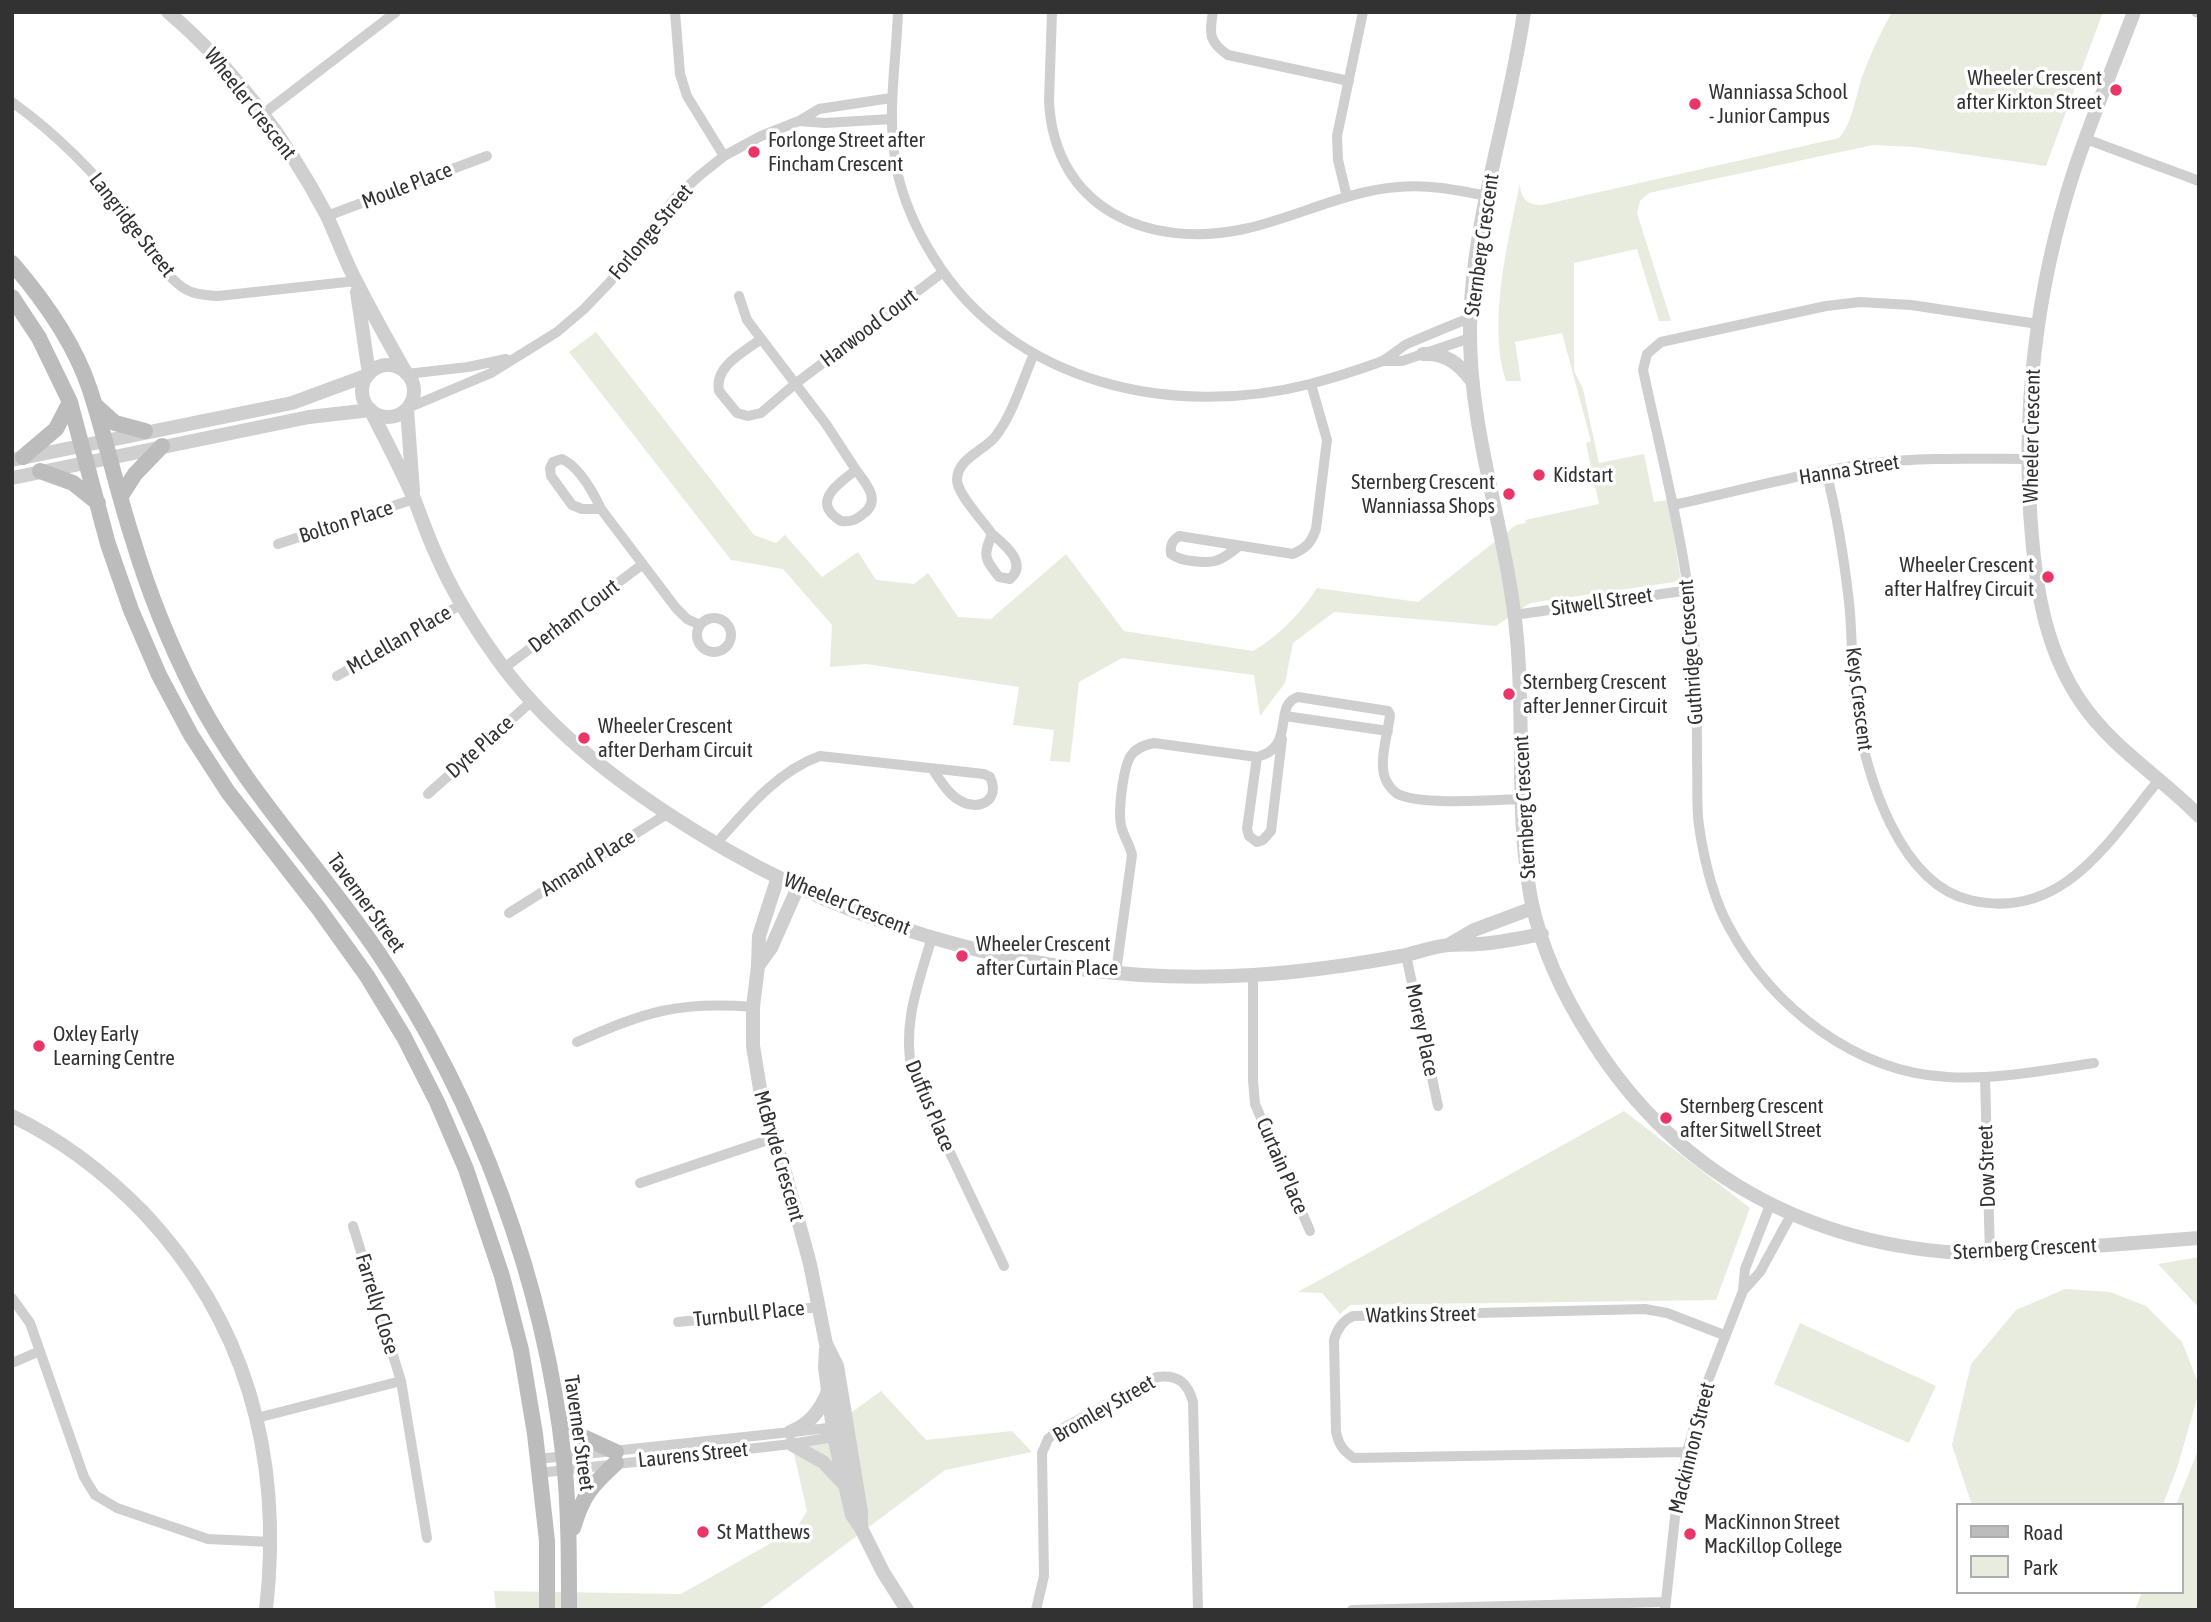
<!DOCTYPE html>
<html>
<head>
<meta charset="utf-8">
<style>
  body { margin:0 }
  #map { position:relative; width:2211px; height:1622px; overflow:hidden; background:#fff; font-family:"Asap Condensed",sans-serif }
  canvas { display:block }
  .frame { position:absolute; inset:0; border:14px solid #323232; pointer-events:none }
  .legend { position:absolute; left:1956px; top:1503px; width:228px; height:91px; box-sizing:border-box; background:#fff; border:2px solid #adadad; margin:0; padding:9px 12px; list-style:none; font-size:21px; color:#323232 }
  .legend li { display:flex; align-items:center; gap:14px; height:35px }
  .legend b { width:35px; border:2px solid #adadad }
</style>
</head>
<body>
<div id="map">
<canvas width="2211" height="1622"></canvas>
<div class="frame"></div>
<ul class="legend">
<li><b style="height:9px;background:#bcbcbc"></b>Road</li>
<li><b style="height:19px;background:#e8ecde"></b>Park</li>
</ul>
</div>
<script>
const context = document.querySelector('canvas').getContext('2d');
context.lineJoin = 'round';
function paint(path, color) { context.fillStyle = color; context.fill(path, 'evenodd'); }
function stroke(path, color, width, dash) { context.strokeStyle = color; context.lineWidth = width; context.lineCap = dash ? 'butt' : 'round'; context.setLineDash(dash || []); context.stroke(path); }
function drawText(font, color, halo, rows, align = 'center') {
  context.font = font + ' "Asap Condensed",sans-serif'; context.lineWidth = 7; context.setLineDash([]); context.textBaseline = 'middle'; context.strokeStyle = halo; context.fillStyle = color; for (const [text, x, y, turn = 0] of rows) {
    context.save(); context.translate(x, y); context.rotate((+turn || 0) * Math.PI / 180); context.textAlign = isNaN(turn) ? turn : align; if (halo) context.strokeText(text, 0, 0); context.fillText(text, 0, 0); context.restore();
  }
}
const green = new Path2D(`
  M1892 12H2103L2046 166 1914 147 1873 145 1649 193 1640 201 1637 213 1671 321H1659L1637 249 1574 263V371L1583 389 1599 463 1644 454 1654 502 1668 500 1681 581 1530 603 1496 626 1334 612 1293 643 1285 683 1260 716 1254 675 1122 658 1079 682 1070 762 1050 761 1054 730 1013 725 1019 687 866 664 830 667 832 625 783 569 731 560 569 352 596 332 754 535 776 543 785 535 822 577 858 552 876 580 914 584 928 573 958 617 991 619 1066 554 1124 631 1253 651C1279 636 1301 613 1317 588L1418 602 1516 525 1526 523 1525 520 1599 504 1586 443 1591 441 1562 333 1515 342 1521 381H1506C1487 325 1508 241 1520 183 1520 198 1527 205 1542 205L1839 138C1853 122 1855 98 1862 77 1870 55 1880 33 1892 12Z
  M1624 1111 1750 1208 1716 1300 1350 1305 1340 1314 1322 1293 1298 1292Z
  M2199 1257V1308L2158 1264Z
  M2065 1289 2110 1292 2146 1306 2182 1342 2199 1385V1392L2178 1465 2163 1505H1972L1952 1445 1971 1364 2016 1310Z
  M1800 1323 1936 1386 1909 1443 1774 1384Z
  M881 1391 926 1440 1012 1431 1032 1452 945 1470 758 1610H496L494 1591 681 1594 796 1529 807 1511 794 1454Z
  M2199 1448V1610H2135L2142 1592H2181V1505H2176Z`);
const minor = new Path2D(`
  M675 12 680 74 687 96 724 156
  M898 12C896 68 886 114 897 171 904 202 917 231 934 258 1012 384 1173 419 1310 384 1333 378 1358 370 1380 362 1390 358 1398 349 1407 344 1428 335 1449 326 1470 318
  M1052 12 1049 101C1054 208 1148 250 1244 229 1296 218 1344 191 1398 187 1428 184 1457 190 1487 196
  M1213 12C1209 34 1209 42 1228 55L1349 81
  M2196 12 2199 13
  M12 102C58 135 97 175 131 219 148 241 159 271 182 287 193 295 206 295 218 296L356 281
  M263 114 396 12
  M799 121 825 123 891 119
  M2086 139 2199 181
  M1347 197 1338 160 1337 136 1363 12
  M327 216 487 156
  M739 296 747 320 826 424 856 470C838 484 810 502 841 521 851 522 856 520 863 514 882 500 866 484 856 470
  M2038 324 1911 305 1860 302 1826 306 1661 342 1647 354 1643 370C1662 458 1685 546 1694 635 1697 678 1697 720 1697 762 1698 783 1696 805 1699 826 1704 859 1713 898 1729 927 1772 1007 1855 1072 1947 1077 1997 1080 2045 1070 2094 1063
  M761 339C744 352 714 366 719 391L737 413 748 416 761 413 795 384 943 272
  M1384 361H1402L1470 338
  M407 374 468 367 506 359
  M408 408 491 373 557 332 584 309 609 283 675 198 699 176 724 156 761 136 799 121 819 109 891 98
  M1826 471C1837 514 1844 558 1849 602 1853 639 1851 677 1857 714 1866 776 1900 884 1970 900 2062 922 2108 842 2158 781
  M1673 505C1739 491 1806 472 1873 463 1924 457 1977 459 2028 459
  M601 509H582L572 505 551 476 550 468 553 462 562 459C580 467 593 492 601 509L676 608 687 619 700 625
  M992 534C1005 545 1028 563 1010 579L999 577C984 558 983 556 992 534 984 522 957 494 957 480 957 459 983 451 995 437 1013 414 1022 381 1034 354
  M278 544 414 499
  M1238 547C1220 561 1216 564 1192 561 1184 560 1178 559 1171 554 1170 545 1172 541 1179 536L1293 554C1306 548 1311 543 1316 529L1327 440 1311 384
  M1514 615 1690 590
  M697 635a17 17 0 1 1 34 0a17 17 0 1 1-34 0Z
  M504 668 643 564
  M337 676 462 604
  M1285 716 1388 731
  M1257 757 1247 829 1249 836 1257 842 1263 840 1271 831 1282 739
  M428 794 532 701
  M716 844C745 811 777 771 820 756L984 774 990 777C1001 801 978 812 959 800 948 794 940 780 933 770
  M509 913 667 814
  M932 937C918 985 902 1023 912 1073L1004 1266
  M1406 955 1438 1106
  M1116 972 1132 855C1130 845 1125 839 1122 829 1117 815 1123 770 1130 757 1135 748 1144 745 1154 743L1257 757C1297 747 1272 705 1298 697L1388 711 1390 715C1388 733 1380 757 1384 775 1386 782 1390 788 1396 793 1417 806 1494 800 1521 799
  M1253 975V1080L1255 1104 1310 1231
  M577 1042C645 1012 677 1001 753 1007
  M1985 1078 1990 1254
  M640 1183 774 1138
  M353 1226 401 1381 427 1538
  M1743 1291 1760 1272 1791 1215
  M12 1298 30 1323 84 1477 95 1495 117 1508 208 1539 271 1542
  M678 1322 819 1307
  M12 1363 40 1351
  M257 1418 401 1381
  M1687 1452 1354 1458C1343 1451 1339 1445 1336 1432L1334 1340C1337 1329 1342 1321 1353 1316L1645 1309 1667 1313 1724 1335
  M538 1459 838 1427
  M539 1473 791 1444 840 1436
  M1036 1610 1044 1576 1042 1453 1048 1439 1056 1432 1157 1377C1178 1374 1188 1383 1193 1402L1198 1610
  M1352 1610 1665 1602
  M1665 1610 1676 1508 1687 1452 1704 1391 1743 1291 1745 1269 1770 1205`);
const tertiary = new Path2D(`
  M168 12C233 67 287 140 326 214 337 237 345 261 357 283 372 313 389 343 406 373
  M1524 12C1509 118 1471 222 1470 329 1469 435 1508 534 1517 639 1525 726 1515 813 1531 899 1541 948 1564 997 1591 1039 1681 1182 1823 1252 1990 1254L2199 1238
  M2134 12C2114 65 2092 117 2074 171 2036 288 2021 414 2032 537 2037 595 2047 652 2081 702 2113 749 2160 776 2199 816
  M357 292 369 374
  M1423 354C1445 353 1459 363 1472 381
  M362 391a26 26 0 1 1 52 0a26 26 0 1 1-52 0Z
  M407 409 413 491
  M371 411C386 441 402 471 415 501 422 519 428 537 436 554 451 589 471 622 493 653 544 727 619 784 695 831 860 934 1058 987 1253 975 1303 972 1352 965 1401 956 1417 953 1433 946 1450 945 1459 944 1469 945 1478 944 1499 943 1521 938 1542 934
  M12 460 292 403 368 375
  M12 478 309 417 371 410
  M778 877 759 936 758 966 753 1007V1046L762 1101 787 1179 810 1264 826 1344 837 1366 861 1512V1528
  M1450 944 1474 930 1533 908
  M758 966 771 948 798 887
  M12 1116C62 1140 106 1174 144 1213 249 1325 283 1460 266 1610
  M826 1349 825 1367 834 1437 852 1515 861 1528 883 1572 907 1610
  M790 1432C809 1425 821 1410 828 1391
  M791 1444 823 1462 844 1484`);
const secondary = new Path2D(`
  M12 263C43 299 75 344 90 390 106 439 117 491 133 540 149 593 169 643 194 692 243 788 319 865 379 954 478 1102 545 1283 564 1461 569 1510 569 1560 569 1610
  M12 297 39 338 70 402 108 544 131 610 159 675 191 735 228 792 319 909 367 976 404 1037 437 1102 466 1169 502 1276 521 1350 535 1434 547 1541V1610
  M96 406 115 423 145 431
  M23 457 56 429 70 402
  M40 471 73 483 98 503
  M121 496 135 474 162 446
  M558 1415 581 1436 616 1452
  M573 1528C583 1495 591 1486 616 1463`);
const markers = [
  [2116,90,7,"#e93567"],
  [1695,104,7,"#e93567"],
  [754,152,7,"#e93567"],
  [1539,475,7,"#e93567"],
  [1509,494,7,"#e93567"],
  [2048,577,7,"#e93567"],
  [1509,694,7,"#e93567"],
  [584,738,7,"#e93567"],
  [962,956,7,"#e93567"],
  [39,1046,7,"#e93567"],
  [1666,1118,7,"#e93567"],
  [703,1532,7,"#e93567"],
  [1690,1534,7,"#e93567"]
];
const poiNames = [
  ["Wheeler Crescent",2102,78,"right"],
  ["after Kirkton Street",2102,102,"right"],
  ["Wanniassa School",1709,92],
  ["- Junior Campus",1709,116],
  ["Forlonge Street after",768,140],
  ["Fincham Crescent",768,164],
  ["Kidstart",1553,475],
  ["Sternberg Crescent",1495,482,"right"],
  ["Wanniassa Shops",1495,506,"right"],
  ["Wheeler Crescent",2034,565,"right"],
  ["after Halfrey Circuit",2034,589,"right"],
  ["Sternberg Crescent",1523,682],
  ["after Jenner Circuit",1523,706],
  ["Wheeler Crescent",598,726],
  ["after Derham Circuit",598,750],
  ["Wheeler Crescent",976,944],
  ["after Curtain Place",976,968],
  ["Oxley Early",53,1034],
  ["Learning Centre",53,1058],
  ["Sternberg Crescent",1680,1106],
  ["after Sitwell Street",1680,1130],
  ["MacKinnon Street",1704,1522],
  ["MacKillop College",1704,1546],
  ["St Matthews",717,1532]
];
const streetNames = [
  ["Wheeler Crescent",250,104,52],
  ["Moule Place",407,186,-21],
  ["Langridge Street",132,225,52],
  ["Forlonge Street",651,232,-50],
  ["Sternberg Crescent",1482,245,-82],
  ["Harwood Court",869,328,-37],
  ["Wheeler Crescent",2032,436,-89],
  ["Hanna Street",1849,470,-9],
  ["Bolton Place",346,522,-18],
  ["Sitwell Street",1602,602,-8],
  ["Derham Court",574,616,-37],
  ["McLellan Place",399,640,-30],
  ["Guthridge Crescent",1691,652,-94],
  ["Keys Crescent",1859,699,83],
  ["Dyte Place",480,747,-42],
  ["Sternberg Crescent",1525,807,-93],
  ["Annand Place",588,863,-32],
  ["Taverner Street",366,903,54],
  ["Wheeler Crescent",847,904,22],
  ["Morey Place",1422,1030,78],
  ["Duffus Place",930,1106,67],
  ["McBryde Crescent",779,1156,74],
  ["Curtain Place",1282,1166,67],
  ["Dow Street",1987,1166,-92],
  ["Sternberg Crescent",2025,1249,-3],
  ["Farrelly Close",377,1304,73],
  ["Turnbull Place",749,1314,-6],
  ["Watkins Street",1421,1315,-1],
  ["Bromley Street",1104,1409,-30],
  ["Taverner Street",579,1433,82],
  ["Mackinnon Street",1692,1448,-76],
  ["Laurens Street",693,1455,-6]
];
paint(green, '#e8ecde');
stroke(minor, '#cfcfcf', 10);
stroke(tertiary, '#cfcfcf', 14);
stroke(secondary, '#bcbcbc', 16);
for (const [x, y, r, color] of markers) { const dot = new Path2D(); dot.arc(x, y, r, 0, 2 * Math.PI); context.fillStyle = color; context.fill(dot); stroke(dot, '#fff', 2.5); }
drawText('21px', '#323232', '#fff', poiNames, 'left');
drawText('21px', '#323232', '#fff', streetNames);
</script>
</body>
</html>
